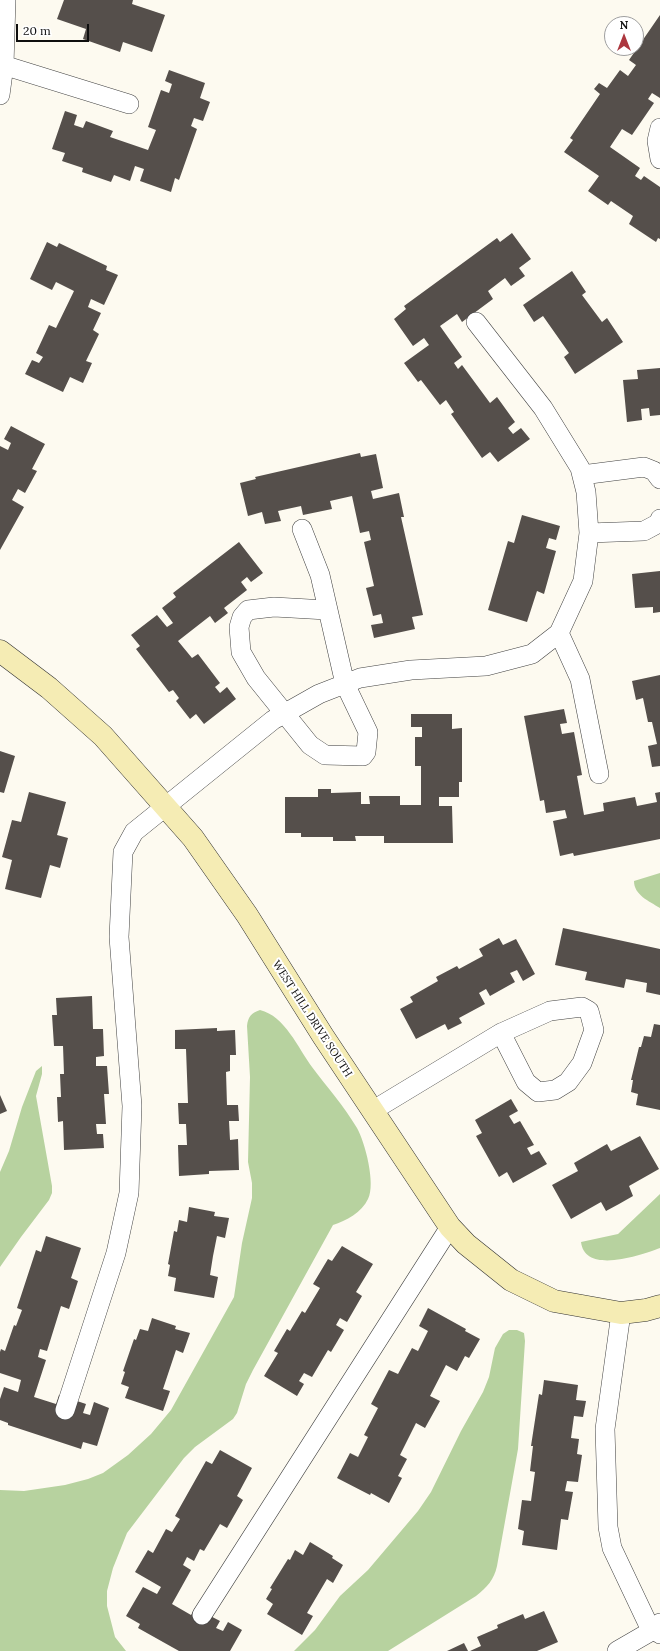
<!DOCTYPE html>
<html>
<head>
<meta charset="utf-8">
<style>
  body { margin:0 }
  #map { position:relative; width:660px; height:1651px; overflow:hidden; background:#fdfaf0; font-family:Lora,serif }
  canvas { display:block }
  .north { position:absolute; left:604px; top:16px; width:40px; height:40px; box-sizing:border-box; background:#fff; border:1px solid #9f9f9f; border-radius:50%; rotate:0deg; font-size:11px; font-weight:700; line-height:16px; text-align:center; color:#0e0e0e }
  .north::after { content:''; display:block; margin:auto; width:14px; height:18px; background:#ac373f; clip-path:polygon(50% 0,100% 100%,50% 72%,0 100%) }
  .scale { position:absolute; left:16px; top:24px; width:73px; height:18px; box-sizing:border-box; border:2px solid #0e0e0e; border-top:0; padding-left:5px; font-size:12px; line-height:14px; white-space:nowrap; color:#0e0e0e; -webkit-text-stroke:3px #fff; paint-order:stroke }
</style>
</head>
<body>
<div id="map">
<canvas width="660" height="1651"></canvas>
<div class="north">N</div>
<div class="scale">20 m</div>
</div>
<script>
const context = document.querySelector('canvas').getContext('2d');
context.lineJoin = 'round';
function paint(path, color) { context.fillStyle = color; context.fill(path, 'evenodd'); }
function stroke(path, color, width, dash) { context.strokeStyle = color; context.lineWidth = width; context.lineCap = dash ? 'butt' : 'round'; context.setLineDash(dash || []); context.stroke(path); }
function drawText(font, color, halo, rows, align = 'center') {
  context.font = font + ' Lora,serif'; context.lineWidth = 4; context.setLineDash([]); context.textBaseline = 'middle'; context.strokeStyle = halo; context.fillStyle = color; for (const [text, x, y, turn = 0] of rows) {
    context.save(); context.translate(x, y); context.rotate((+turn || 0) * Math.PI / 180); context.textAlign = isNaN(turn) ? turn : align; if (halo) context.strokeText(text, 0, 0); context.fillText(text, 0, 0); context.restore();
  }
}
const forest = new Path2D(`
  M660 873V908C649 901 634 895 634 881Z
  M260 1010C285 1016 298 1048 312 1067 327 1087 344 1106 357 1128 365 1142 376 1184 368 1199 362 1212 346 1221 333 1225L253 1370 246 1384 237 1413 233 1419 195 1447 184 1458 127 1533 113 1568 107 1591V1606L115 1637 126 1651H0V1490L24 1491 65 1485 88 1479 103 1473 128 1455 151 1434 171 1410 234 1297 242 1243 252 1198V1183L248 1162 250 1077 247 1026C248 1017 251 1013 260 1010Z
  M42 1066V1074L36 1096 52 1186V1193L49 1200 21 1237 0 1267V1172L9 1151 22 1107 36 1071Z
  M660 1194V1248C641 1255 585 1275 581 1242L618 1234Z
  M509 1330H517L524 1333 525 1341 518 1449 497 1566C494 1580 487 1587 476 1596L388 1651H294L315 1630 340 1596 368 1570 418 1511 431 1492 461 1431 483 1392 489 1377 495 1348 503 1334Z`);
const building = new Path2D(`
  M64 0H133L132 4 165 15 152 52 123 42 120 52 83 39 86 29 57 19Z
  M660 15V98L652 93 648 99 654 103 632 135 622 129 610 147 640 168 635 176 641 180 644 176 660 187V239L658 238 656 242 629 224 633 216 611 201 608 205 588 191 599 176 564 152 573 140 570 138 600 94 594 89 599 83 607 88 620 70 628 76 636 65 629 60Z
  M169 70 205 83 200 98 210 102 203 121 194 118 191 126 197 129 179 180 175 178 171 192 140 181 144 169 135 166 130 181 114 175 111 182 82 172 83 168 62 161 65 153 52 149 65 111 77 115 74 125 83 128 86 121 113 131 110 137 148 150 156 130 148 127 161 90 169 93 172 84 165 81Z
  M512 233 531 259 519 268 525 276 511 286 505 278 488 291 493 299 462 322 457 314 440 326 462 357 454 363 458 369 462 365 490 403 497 397 515 422 508 428 513 434 521 428 530 439 498 462 490 452 482 458 451 414 454 412 446 400 440 405 421 380 418 382 404 363 429 345 424 338 413 346 394 319 406 309 404 306 497 238 500 242Z
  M47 242 57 247 59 243 107 266 106 270 118 275 104 305 91 299 88 307 101 313 93 330 99 334 86 361 92 363 83 383 70 377 63 392 25 374 32 360 39 363 43 357 36 353 49 325 56 328 74 291 56 282 52 290 30 279Z
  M572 271 586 292 582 295 602 322 607 318 623 342 575 374 564 357 569 353 543 316 534 322 523 305Z
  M660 368V415L650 416 649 408 641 409 642 420 627 422 623 380 638 379 637 370Z
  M11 426 45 444 32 469 37 471 25 493 18 489 12 500 24 507 0 550V446L8 450 11 443 4 439Z
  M360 453 361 457 376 454 383 488 371 491 373 499 399 493 404 517H401L423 615 412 617 415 629 374 638 371 625 383 623 381 614 373 616 366 588 374 586 364 542 371 540 369 531 360 533 352 496 330 501 332 509 303 515 301 506 278 511 281 521 265 524 262 512 248 516 240 483 256 479 255 477Z
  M522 515 560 526 556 540 549 538 546 548 556 551 544 594 537 591 527 622 488 610 508 541 514 543Z
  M239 542 263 573 251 582 247 577 241 582 247 590 224 608 228 613 215 623 210 616 178 641 192 658 198 654 220 683 215 687 220 693 227 687 236 699 204 724 196 714 190 719 176 701 179 698 173 690 169 692 136 649 140 646 131 635 157 615 167 627 173 623 162 608 176 597 173 593Z
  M660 571V612L653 613V607L635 608 632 574Z
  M660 675V766L652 767 648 746 657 744 652 722H648L643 698 636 700 632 681Z
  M564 709 567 723 560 724 562 734 574 732 582 775 577 776 584 815 604 811 603 803 635 797 637 806 657 802 655 793 660 792V839L574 856 573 853 560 856 553 821 567 818 565 810 546 813 544 800 540 801 524 716Z
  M411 714H452V729L462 728V782H459V797H439V806H452L453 843H384V836H355L356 841H333V837H301V833H285V797H318V789H331V793L361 792V804H370L369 796H400V805H421V766H415V737H422V727H411Z
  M0 751 15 756 4 793 0 792Z
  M29 792 66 802 57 835 68 838 60 868 50 865 41 898 5 889 12 860 2 857 12 820 21 822Z
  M563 928 660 949V995L646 992 647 983 626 979 624 988 585 980 587 972 555 965Z
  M499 938 503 945 516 939 535 974 523 981 517 970 510 973 515 982 490 996 486 989 479 993 485 1004 459 1018 462 1023 448 1030 445 1024 416 1039 400 1009 413 1002 410 997 438 981 436 977 457 966 459 969 483 956 479 949Z
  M92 996 93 1029H103L104 1056 96 1057V1066H107L109 1094H104L106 1124H96L97 1134H103L104 1148 64 1150 63 1121 58 1122 57 1097H61L60 1074H64L63 1046H54L52 1015H57L56 998Z
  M654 1024 660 1025V1110L636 1105 638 1094 631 1092 633 1080H631L639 1047H641L644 1036 651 1037Z
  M217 1028V1031L235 1030 236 1055H230V1071L226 1072 227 1105H238L239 1121H229L230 1140 238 1139 239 1170 209 1171V1174L179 1176 178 1145H187L186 1124H179L178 1103H188L186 1049H175V1030Z
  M0 1095 7 1111 0 1114Z
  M511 1099 518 1111 509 1116 514 1124 520 1121 534 1145 527 1148 531 1155 539 1151 547 1164 513 1183 507 1172 499 1177 476 1136 482 1133 475 1120Z
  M640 1136 659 1169 629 1186 633 1196 619 1204 606 1211 601 1202 571 1219 552 1185 578 1171 574 1163 607 1144 611 1151Z
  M189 1207 215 1212 214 1216 229 1218 225 1238 217 1236 213 1256 210 1275 218 1277 214 1298 174 1291 176 1278 168 1276 170 1265 168 1264 174 1231 177 1232 179 1220 187 1222Z
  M46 1236 81 1248 71 1278 78 1281 69 1309 61 1306 47 1351 40 1349 38 1357 46 1360 34 1397 56 1404 59 1395 86 1404 83 1413 90 1415 94 1402 109 1408 97 1446 83 1442 81 1449 8 1425V1423L0 1420V1399L4 1387 18 1392 21 1380 0 1373V1352L1 1349 5 1351 14 1325 16 1326 22 1310 17 1308 36 1250 41 1252Z
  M342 1246 373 1264 356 1292 362 1296 347 1322 340 1318 336 1325 344 1330 331 1352 328 1350 312 1377 304 1373 299 1381 304 1384 297 1396 264 1376 278 1353 274 1351 287 1329 290 1331 302 1311 305 1313 320 1288 313 1284 328 1259 332 1261Z
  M428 1308 466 1329 465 1331 480 1339 469 1358 465 1356 457 1371 446 1365 430 1396 440 1401 425 1428 416 1423 400 1455 407 1459 398 1476 402 1478 389 1503 371 1493 370 1495 337 1478 350 1453 358 1457 368 1437 364 1435 378 1408 371 1404 389 1370 398 1374 412 1348 418 1351 428 1331 419 1326Z
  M152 1318 176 1326 175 1329 190 1333 183 1353 176 1350 163 1389 170 1391 163 1411 125 1398 129 1387 121 1384 125 1372 123 1371 134 1339 136 1340 140 1329 148 1331Z
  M544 1380 578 1385 576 1400 586 1401 583 1417 574 1416 571 1438 579 1439 577 1454 582 1455 578 1482 567 1481 565 1491 573 1492 568 1520 561 1519 557 1550 522 1545 524 1531 518 1529 522 1500 531 1501 535 1472 530 1471 533 1446H531L539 1394 542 1395Z
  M220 1450 252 1468 237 1496 243 1500 227 1528 220 1524 204 1551 200 1549 194 1561 187 1557 183 1565 191 1570 172 1604 191 1615 195 1608 220 1621 216 1628 223 1631 228 1622 242 1630 230 1651H179L138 1628 140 1624 126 1616 143 1587 157 1594 161 1587 135 1572 148 1550 153 1553 166 1529 172 1532 180 1519 175 1516 206 1461 212 1464Z
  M310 1542 333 1556 332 1558 343 1565 333 1583 327 1579 307 1613 313 1616 302 1635 267 1614 273 1604 266 1599 272 1589 270 1588 288 1559 290 1560 295 1550 303 1555Z
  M544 1611 558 1642 537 1651H470L481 1646 477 1637 498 1628 497 1625 523 1614 525 1619Z
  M464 1643 468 1651H447Z`);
const street = new Path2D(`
  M0 64 129 104
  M0 95 4 65 6 0
  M660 128 657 141 660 159
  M582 475 644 467 654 471 660 479
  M302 529 320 575 345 684 368 732 366 752 363 756 325 755 310 745 256 678 241 652 239 627 242 617 248 610 274 607 327 610
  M589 533 644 531 659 523 660 519
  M559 633 580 679 599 774
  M372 1111 501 1033 550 1011 582 1007 589 1011 594 1030 582 1063 568 1082 555 1090 538 1092 526 1082 501 1033
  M621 1313 605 1429 608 1527 612 1548 648 1624 660 1634
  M65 1410 116 1253 129 1193 132 1106 119 937 123 852 134 832 273 720 319 694 360 678 411 670 486 666 532 654 559 633 583 581 589 533 586 492 580 468 543 408 476 322
  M202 1615 450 1227
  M617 1651 655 1629 660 1623`);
const secondary = new Path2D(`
  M0 651 49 688 103 736 193 838 247 915 323 1036 450 1227 466 1244 511 1280 554 1301 621 1313 646 1310 660 1306`);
const streetNames = [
  ["WEST HILL DRIVE SOUTH",312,1019,57]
];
paint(forest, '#b7d29f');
paint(building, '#554f4b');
stroke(street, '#414141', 20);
stroke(secondary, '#303030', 23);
stroke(street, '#fff', 19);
stroke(secondary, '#f5ecb4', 22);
drawText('11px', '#0e0e0e', '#fff', streetNames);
</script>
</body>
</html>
